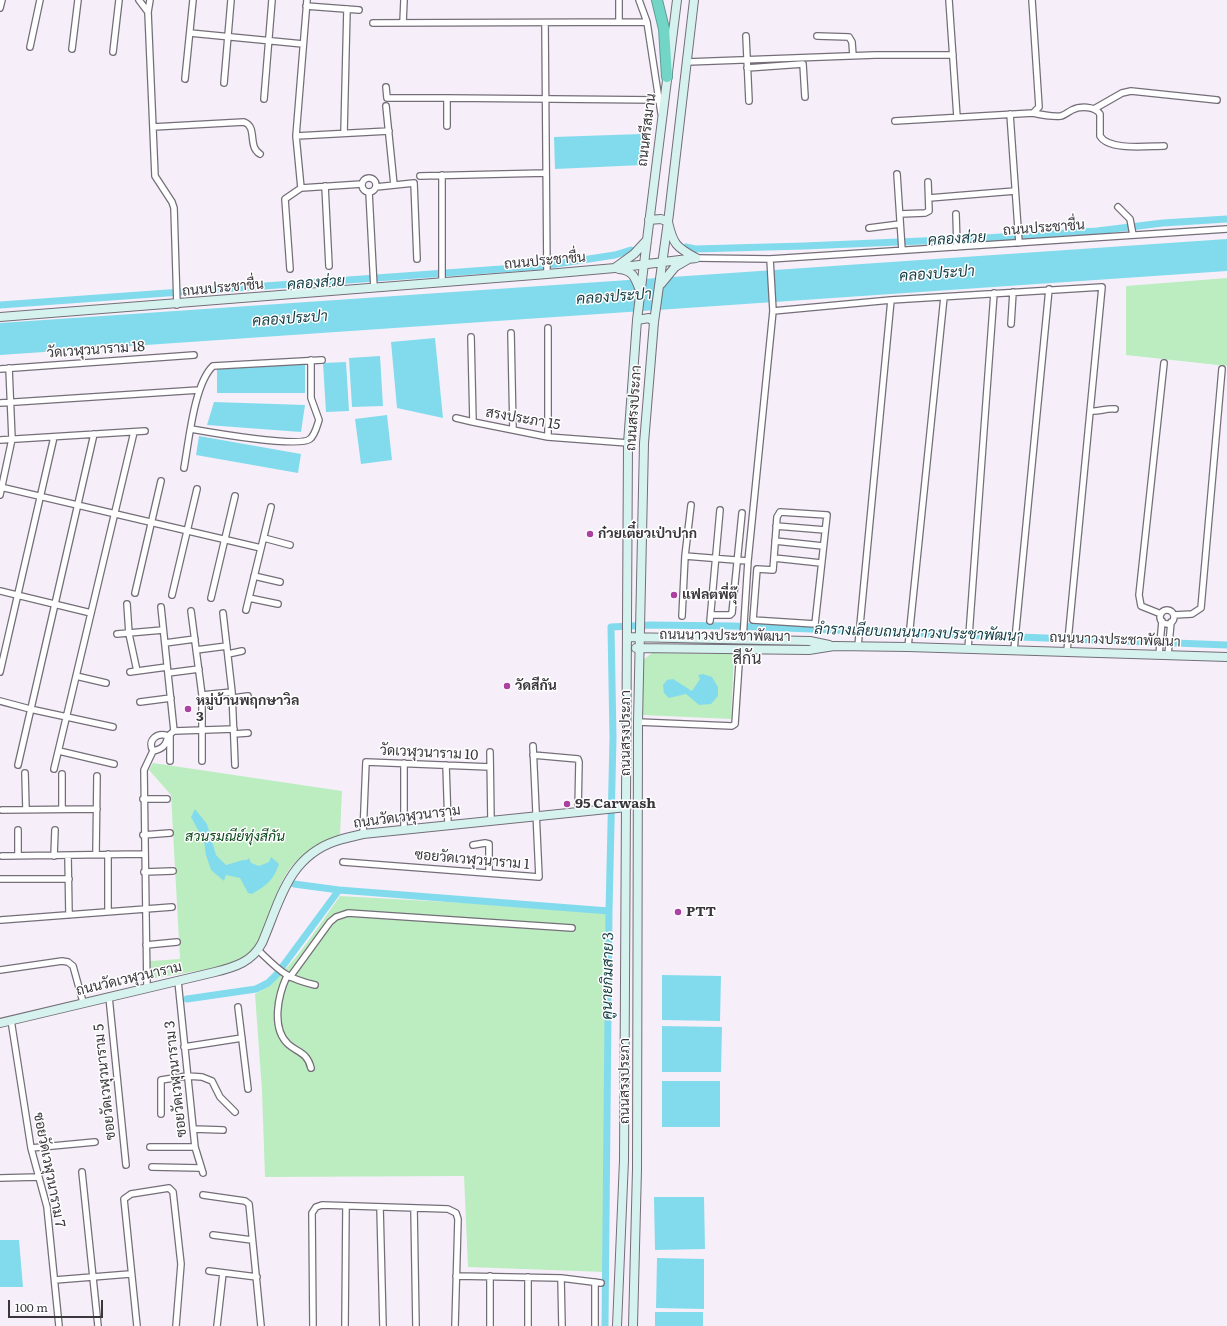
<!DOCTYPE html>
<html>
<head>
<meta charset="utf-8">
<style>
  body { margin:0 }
  #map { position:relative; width:1227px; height:1326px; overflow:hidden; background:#f6effa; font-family:Literata,serif }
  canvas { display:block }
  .scale { position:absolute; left:8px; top:1300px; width:95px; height:18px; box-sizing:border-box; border:2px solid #3a373c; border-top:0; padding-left:5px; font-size:12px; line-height:14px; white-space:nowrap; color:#3a373c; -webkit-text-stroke:3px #fff; paint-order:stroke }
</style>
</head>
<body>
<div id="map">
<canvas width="1227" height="1326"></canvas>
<div class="scale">100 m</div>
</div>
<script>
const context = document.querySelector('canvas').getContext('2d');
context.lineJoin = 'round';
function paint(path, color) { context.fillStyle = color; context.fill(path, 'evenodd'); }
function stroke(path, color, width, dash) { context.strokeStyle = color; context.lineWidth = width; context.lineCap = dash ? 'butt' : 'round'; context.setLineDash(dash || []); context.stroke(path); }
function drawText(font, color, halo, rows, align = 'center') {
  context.font = font + ' Literata,Sarabun,serif'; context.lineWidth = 3; context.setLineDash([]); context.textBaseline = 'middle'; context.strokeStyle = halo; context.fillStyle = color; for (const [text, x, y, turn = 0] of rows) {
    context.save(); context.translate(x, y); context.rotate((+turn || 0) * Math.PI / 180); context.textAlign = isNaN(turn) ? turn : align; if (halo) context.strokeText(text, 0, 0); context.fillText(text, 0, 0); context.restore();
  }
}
const green = new Path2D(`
  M1227 278V366L1126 355V286Z
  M652 653 734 654 731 719 642 715 643 660Z
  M153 763 342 791 340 835C287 857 284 873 266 924 262 935 257 950 246 957 234 967 170 975 151 979L150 961 180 959 171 795 149 770Z
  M340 896 609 911 605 1272 468 1267 464 1176 265 1177 262 1091 255 994C284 982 320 923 340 896Z`);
const water = new Path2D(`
  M641 134 643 165 555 169 554 137Z
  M1227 239V271L0 355V323Z
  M435 338 443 418 397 408 391 342Z
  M380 356 383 406 352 407 349 358Z
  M346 362 349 411 326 412 323 363Z
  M305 365V393H217V366Z
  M214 402 305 405 301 432 207 425Z
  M387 415 392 460 361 464 355 419Z
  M199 436 301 454 298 473 196 455Z
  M703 674 712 677 718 687V696L711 704 699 705 686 694 669 698 664 693 663 685 667 680 673 679 692 691 700 679 698 675Z
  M195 809 207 824 216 855 226 865 243 860H247L249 858 251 863 259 866 269 862 271 857 279 864C273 881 267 885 252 894L248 893 240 878 226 875 224 881 211 870 206 855 204 841 191 817Z
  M662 975 721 976 720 1021 662 1020Z
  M662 1026 722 1027 721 1072H662Z
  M662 1081H720V1127H662Z
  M654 1197H704L705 1249 655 1250Z
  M0 1240H19L23 1287H0Z
  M657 1258 704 1259V1309L656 1308Z
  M655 1312H703V1326H655Z`);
const canal = new Path2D(`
  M686 247 695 249 804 246 969 239 1097 231 1163 223 1227 219
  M0 305 543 266 615 255 631 250
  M294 884 339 890
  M187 999 256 989 268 983 277 974 339 890 609 911
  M605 1326 609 911 613 738 611 627 651 625 733 626 1227 645`);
const street = new Path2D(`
  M139 0 148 12
  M150 0 148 12 155 176 172 202 174 208 177 305
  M619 0V22
  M639 0 647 22 661 113
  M949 0 957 117
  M306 6 359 10
  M0 8 2 0
  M373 23 647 22
  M403 23 404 0
  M545 23 547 274
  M190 33 303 44
  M746 36 749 101
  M817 36 849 37 852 42 853 56
  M30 47 40 0
  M72 49 78 0
  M113 52 119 0
  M687 62 875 55H953
  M747 68 803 64 805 97
  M185 79 193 0
  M224 83 231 0
  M386 87 387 98H447
  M264 99 272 0
  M386 106 394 185
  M1094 109 1122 93 1131 91 1217 100
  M1033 113C1042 115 1051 117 1061 116 1065 115 1068 112 1072 110 1080 106 1095 106 1100 114V136C1109 151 1148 146 1164 146
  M1010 114 1019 243
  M895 121 1033 113 1039 107 1032 0
  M447 126V98L658 100
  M153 127 244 122C258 127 247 146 260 154
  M344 133 347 9
  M296 136 389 131
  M897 174 902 250
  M420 176 546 173
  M362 185a7 7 0 1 1 14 0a7 7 0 1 1-14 0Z
  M325 186 329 266
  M376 187 414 183 417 259
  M301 188 296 136 307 0
  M369 192 374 288
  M929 198 1015 191
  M1118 207 1130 219 1133 235
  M900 214 925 213 929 211 928 182
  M956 214 957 247
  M869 228 900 224
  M696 258 770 259 1227 229
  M290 269 285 199 301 188 362 184
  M442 283V175
  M773 311 891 300 1102 287 1067 651
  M1011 324 1013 292
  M548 328V437
  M511 333 513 430
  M471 337 473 422 548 437 628 443
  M0 369 194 355
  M0 403 199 390
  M1091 411C1099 412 1106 408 1115 409
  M456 418 473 422
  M191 429C208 432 299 448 310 439 315 435 317 426 319 420L311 398V360
  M0 440 145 431
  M184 468C189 441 194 384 213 366L322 360
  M0 487 261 548
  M0 495 12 439 9 368
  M780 512 827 515 815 624 753 620 757 569 773 570 777 517Z
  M776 526 825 530
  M264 538 290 545
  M775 541 823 546
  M685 556 691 505
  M774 558 821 563
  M254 576 280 582
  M0 591 91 613
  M135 593 161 481
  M172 595 197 489
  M211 598 235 496
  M249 598 278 604
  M127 604 129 634 137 671
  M246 610 271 507
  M1160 617a7 7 0 1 1 14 0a7 7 0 1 1-14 0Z
  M191 611 202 695V761
  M223 613 232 692 235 765
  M1161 614 1141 606 1139 595 1164 363
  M711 615H730L732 613 742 513
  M1174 615 1192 614 1201 608 1222 369
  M682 616 685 556 748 561
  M710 621 720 510
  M117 634 163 630
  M743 639 748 561 773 311 770 259
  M165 643 195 639
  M858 646 891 300
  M908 647 944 297
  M968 649 994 293
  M196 650 227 646
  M1014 650 1049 289
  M228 654 242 651
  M1159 655 1162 621
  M1168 655 1171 622
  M0 672 54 437
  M130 672 167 667
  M168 673 199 669
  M76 676 106 683
  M202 695 232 692
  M233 698 248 696
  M0 701 30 709 113 727
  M140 702 171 698
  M638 722 732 726 735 724 740 649
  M174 731 234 729
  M234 734 248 733
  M170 735V761
  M59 751 114 764
  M153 751C162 749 166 746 168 736
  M490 752 491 821
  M533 755 578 759 579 762 578 811
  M18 765 94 434
  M446 765 448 825
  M54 769 134 432
  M25 773 26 809
  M143 799H167
  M62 809V774
  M2 810 97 809
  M18 830V856
  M404 830V763
  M363 834 366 762 490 767
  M143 835 170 833
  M473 845 485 843 489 844V873
  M96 854 97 776
  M2 856 144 854
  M54 856 55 830
  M68 856 69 915
  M343 862 539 877 533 746
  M144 872 173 871
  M1 879H69
  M108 912V854
  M1 920 172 907
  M146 945 177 942
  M258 950C280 971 285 978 315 985
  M0 970 62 961 68 962 73 966 83 1002
  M287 976C278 995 271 1028 288 1044 298 1053 307 1052 311 1068
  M290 977 330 922 336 917 348 913 572 928
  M178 981 195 1147 203 1173
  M147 988 144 770 153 751C147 740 157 732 168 736L174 731 161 607
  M109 997 126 1165
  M238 1007 248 1089
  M11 1020 31 1148 47 1207 59 1326
  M184 1047 242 1038
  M161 1114V1080L187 1076 202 1077 212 1081 220 1097 235 1112
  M193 1129 223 1130
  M150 1147H195
  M31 1148 95 1142
  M152 1167 200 1168
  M82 1172 98 1326
  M0 1178 38 1177
  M203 1195 245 1201 249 1204 261 1326
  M380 1207 383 1326
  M414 1208 416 1326
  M213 1235 252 1240
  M209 1271 257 1277
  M456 1276 561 1278 601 1283
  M490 1276V1326
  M561 1278 562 1326
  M55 1280 130 1274
  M595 1282V1326
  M137 1326 124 1199 131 1194 169 1188 173 1192 181 1264 176 1326
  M217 1326 223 1273
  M313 1326 312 1213 316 1207 322 1205 448 1209 456 1213 458 1219 455 1326
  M345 1326 346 1206
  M528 1326V1277`);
const secondary = new Path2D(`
  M649 220 661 219 668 222C673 244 676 247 696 258
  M616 267 634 254 647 240
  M619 269C632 270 635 277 639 288
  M661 284 675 267 687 260
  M0 317 547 274 615 268 696 258
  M637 320 649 318 654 322
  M628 637 810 641 829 645
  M636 648 809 650 834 646 908 647 1227 657
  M0 1023 215 972C235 967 252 962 262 943 280 901 288 857 336 841 345 838 354 836 363 834L627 807
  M617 1326 624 1160 628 443 637 320 677 0
  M633 1326 637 1169 638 722 644 443 654 322 669 214 694 0`);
const highway = new Path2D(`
  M657 0 664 29 667 77`);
const markers = [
  [590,534,4,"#ac41a2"],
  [674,595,4,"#ac41a2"],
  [507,686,4,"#ac41a2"],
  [188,709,4,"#ac41a2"],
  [567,804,4,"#ac41a2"],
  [678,912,4,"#ac41a2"]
];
const streetNames = [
  ["ถนนศรีสมาน",647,130,-83],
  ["ถนนประชาชื่น",1044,228,-4],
  ["ถนนประชาชื่น",545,261,-5],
  ["ถนนประชาชื่น",223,288,-5],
  ["วัดเวฬุวนาราม 18",96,350,-4],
  ["ถนนสรงประภา",634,408,-86],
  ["สรงประภา 15",523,419,10],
  ["ถนนนาวงประชาพัฒนา",725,636,1],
  ["ถนนนาวงประชาพัฒนา",1115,640,2],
  ["ถนนสรงประภา",626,733,-90],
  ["วัดเวฬุวนาราม 10",429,753,3],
  ["ถนนวัดเวฬุวนาราม",407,817,-7],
  ["ซอยวัดเวฬุวนาราม 1",472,860,5],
  ["ถนนวัดเวฬุวนาราม",129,979,-13],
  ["ซอยวัดเวฬุวนาราม 3",176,1079,-96],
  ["ถนนสรงประภา",625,1081,-90],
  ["ซอยวัดเวฬุวนาราม 5",105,1082,-96],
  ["ซอยวัดเวฬุวนาราม 7",49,1170,79]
];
const poiNames = [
  ["ก๋วยเตี๋ยวเป่าปาก",598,534],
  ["แฟลตพี่ตุ๊",682,595],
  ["วัดสีกัน",515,686],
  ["หมู่บ้านพฤกษาวิล",196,701],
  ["3",196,717],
  ["95 Carwash",575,804],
  ["PTT",686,912]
];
const parkNames = [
  ["สวนรมณีย์ทุ่งสีกัน",235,837]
];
const waterNames = [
  ["คลองส่วย",957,239,-3],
  ["คลองประปา",937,274,-4],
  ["คลองส่วย",316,283,-4],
  ["คลองประปา",614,297,-4],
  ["คลองประปา",290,319,-4],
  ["ลำรางเลียบถนนนาวงประชาพัฒนา",919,633,2],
  ["คูนายกิมสาย 3",608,976,-89]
];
const quarterNames = [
  ["สีกัน",747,659]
];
paint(green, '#bcedc0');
paint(water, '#82dbec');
stroke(canal, '#82dbec', 7);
stroke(street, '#746e78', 8);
stroke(secondary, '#746e78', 10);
stroke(highway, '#5f9e96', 12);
stroke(street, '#fff', 5.5);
stroke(secondary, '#d5f2ee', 8);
stroke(highway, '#73d5c6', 10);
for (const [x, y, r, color] of markers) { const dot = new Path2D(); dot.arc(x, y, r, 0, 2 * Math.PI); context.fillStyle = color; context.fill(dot); stroke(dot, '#fff', 1.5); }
drawText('14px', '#3a373c', '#fff', streetNames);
drawText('bold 14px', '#3a373c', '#fff', poiNames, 'left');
drawText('italic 14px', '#0c481b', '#fff', parkNames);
drawText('italic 15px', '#133d44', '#fff', waterNames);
drawText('16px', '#3a373c', '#fff', quarterNames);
</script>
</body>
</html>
